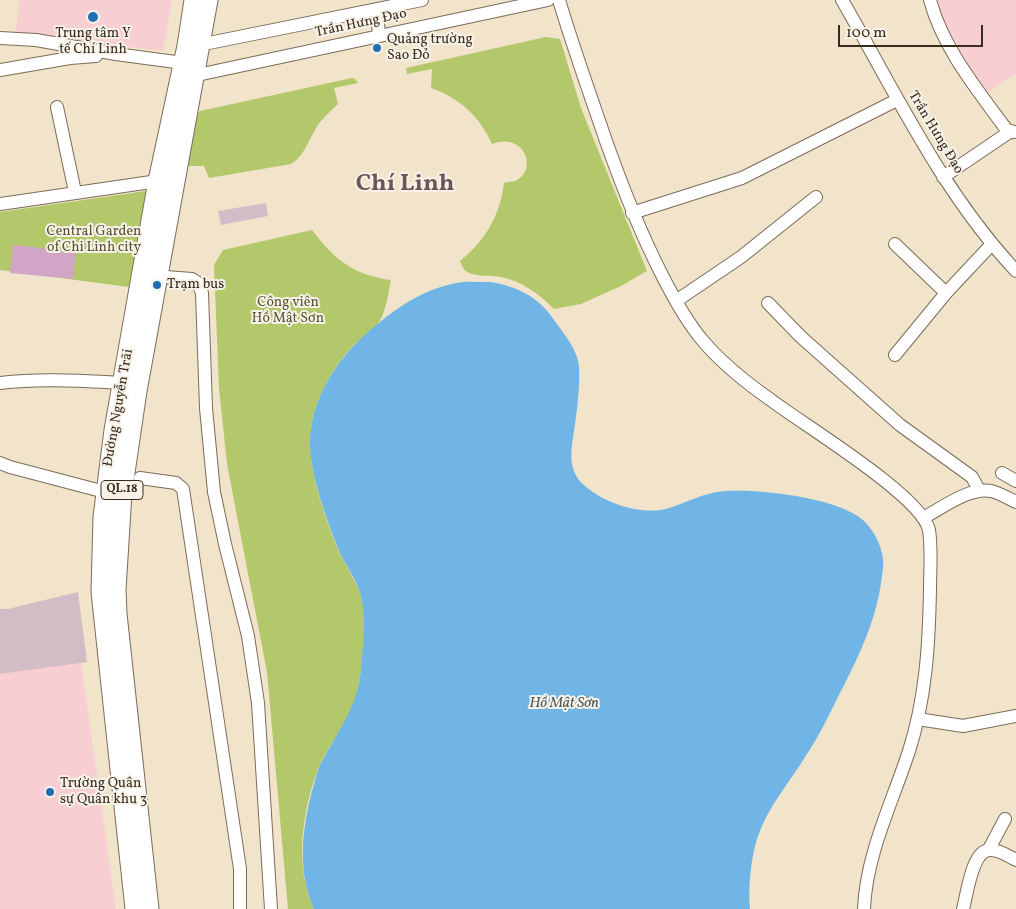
<!DOCTYPE html>
<html>
<head>
<meta charset="utf-8">
<style>
  body { margin:0 }
  #map { position:relative; width:1016px; height:909px; overflow:hidden; background:#f1e4ca; font-family:Vollkorn,serif }
  canvas { display:block }
  .scale { position:absolute; left:838px; top:25px; width:145px; height:22px; box-sizing:border-box; border:2px solid #3b2a1e; border-top:0; padding-left:6px; font-size:15px; line-height:18px; white-space:nowrap; color:#3b2a1e; -webkit-text-stroke:4px #f7f3e8; paint-order:stroke }
</style>
</head>
<body>
<div id="map">
<canvas width="1016" height="909"></canvas>
<div class="scale">100 m</div>
</div>
<script>
const context = document.querySelector('canvas').getContext('2d');
context.lineJoin = 'round';
function paint(path, color) { context.fillStyle = color; context.fill(path, 'evenodd'); }
function stroke(path, color, width, dash) { context.strokeStyle = color; context.lineWidth = width; context.lineCap = dash ? 'butt' : 'round'; context.setLineDash(dash || []); context.stroke(path); }
function drawText(font, color, halo, rows, align = 'center') {
  context.font = font + ' Vollkorn,serif'; context.lineWidth = 4; context.setLineDash([]); context.textBaseline = 'middle'; context.strokeStyle = halo; context.fillStyle = color; for (const [text, x, y, turn = 0] of rows) {
    context.save(); context.translate(x, y); context.rotate((+turn || 0) * Math.PI / 180); context.textAlign = isNaN(turn) ? turn : align; if (halo) context.strokeText(text, 0, 0); context.fillText(text, 0, 0); context.restore();
  }
}
const built = new Path2D(`
  M19 0H172L163 51 16 34Z
  M936 0H1016V74L988 92 969 70 939 12Z
  M81 662 116 909H0V674Z`);
const industrial = new Path2D(`
  M266 203 268 216 221 225 218 211Z
  M78 592 87 662 0 674V609H8Z`);
const green = new Path2D(`
  M546 37 560 39 581 108 647 271 621 286 581 304 554 309C539 294 522 281 501 277 491 275 479 277 469 273 464 271 462 266 460 261 486 240 500 215 504 183 507 182 512 182 515 181 538 172 526 131 492 144 480 117 460 98 431 88L432 69 407 74 406 68Z
  M352 78 355 79 358 83 334 88 338 104C332 110 326 115 321 121 309 136 307 154 291 164L209 178 204 166H189L187 160 196 115 200 111Z
  M146 191 129 287 0 270V212Z
  M312 230C334 259 353 275 391 280 388 294 386 312 378 324 372 331 362 337 355 344 333 366 315 398 311 430 306 463 324 515 337 547 344 564 356 580 362 598 367 615 364 636 363 654 361 675 358 694 350 713 341 732 326 749 318 769 302 813 294 865 314 909H288L267 672 227 464 219 388 214 265 223 250Z`);
const water = new Path2D(`
  M490 282C517 286 539 297 554 320 564 334 578 350 579 367 580 388 577 411 574 431 571 451 567 470 584 485 603 503 640 515 666 509 683 504 699 495 717 492 751 487 837 497 863 520 873 529 882 546 883 559 884 566 882 575 881 583 875 624 857 660 838 697 828 717 818 738 805 757 789 783 768 807 758 836 751 856 748 888 750 909H314C297 872 302 829 312 791 315 782 316 773 320 765 337 732 358 707 361 669 363 646 366 623 362 601 359 581 344 565 337 546 326 518 310 473 310 444 310 400 336 360 367 333 393 310 421 290 456 283 466 281 478 282 490 282Z`);
const building = new Path2D(`
  M13 245 76 252 73 279 10 273Z`);
const minor = new Path2D(`
  M559 0C573 47 590 94 606 141 622 186 639 230 661 273 673 297 686 321 703 341 721 362 748 384 771 400 802 424 922 496 929 530 932 549 930 570 930 589 929 644 926 698 909 751 892 803 866 855 864 909
  M842 0C896 93 942 192 1016 271
  M930 0C943 49 979 92 1009 133
  M377 9 379 36
  M0 38 36 40 116 54 183 63
  M194 46 422 0
  M0 70 70 58 96 56
  M188 77 548 0
  M57 107 75 192
  M943 177 1011 131 1014 132
  M0 204 158 181
  M632 213 742 178 897 100
  M895 244 946 293
  M152 276 192 279 198 283 202 293 206 408 214 492 225 544 248 636 258 703 271 909
  M676 301 741 257 816 197
  M768 303 801 337 900 425 972 477 979 490
  M895 355 946 293 991 245
  M0 383C41 378 82 381 123 383
  M0 463 10 467 105 492 113 493
  M1002 473 1016 481
  M140 478 176 483 183 489 240 869V909
  M923 518C942 508 969 487 991 491 999 493 1008 498 1016 502
  M918 719 963 726 1016 716
  M989 849 1005 819
  M963 909C967 895 972 848 991 850 1000 850 1008 856 1016 860`);
const highway = new Path2D(`
  M135 909 101 592 103 517 114 430 158 181 187 46 194 0
  M149 909 117 614 116 590 122 493 137 391 208 0`);
const markers = [
  [93,17,6,"#1f6fb2"],
  [377,48,5,"#1f6fb2"],
  [157,285,5,"#1f6fb2"],
  [50,792,5,"#1f6fb2"]
];
const shields = [
  [122,490,42]
];
const shieldNames = [
  ["QL.18",122,490]
];
const streetNames = [
  ["Trần Hưng Đạo",361,24,-12],
  ["Trần Hưng Đạo",935,133,59],
  ["Đường Nguyễn Trãi",119,408,-80]
];
const poiNames = [
  ["Trung tâm Y",93,34,"center"],
  ["tế Chí Linh",93,50,"center"],
  ["Quảng trường",387,40],
  ["Sao Đỏ",387,56],
  ["Trạm bus",167,285],
  ["Trường Quân",60,784],
  ["sự Quân khu 3",60,800]
];
const parkNames = [
  ["Central Garden",94,232],
  ["of Chi Linh city",94,248],
  ["Công viên",288,303],
  ["Hồ Mật Sơn",288,319]
];
const waterNames = [
  ["Hồ Mật Sơn",564,704]
];
const townNames = [
  ["Chí Linh",405,186]
];
paint(built, '#f7cfd2');
paint(industrial, '#d2bdc6');
paint(green, '#b3c76b');
paint(water, '#70b5e6');
paint(building, '#d0a5c5');
stroke(minor, '#7b6b5a', 14);
stroke(highway, '#7b6b5a', 21);
stroke(minor, '#fff', 12);
stroke(highway, '#fff', 19);
for (const [x, y, r, color] of markers) { const dot = new Path2D(); dot.arc(x, y, r, 0, 2 * Math.PI); context.fillStyle = color; context.fill(dot); stroke(dot, '#f7f3e8', 2); }
for (const [x, y, w] of shields) { const box = new Path2D(); box.roundRect(x - w / 2, y - 9.5, w, 19, 4); context.fillStyle = '#f7f3e8'; context.fill(box); stroke(box, '#3b2a1e', 1); }
drawText('bold 12px', '#3b2a1e', null, shieldNames);
drawText('14px', '#3b2a1e', '#f7f3e8', streetNames);
drawText('14px', '#3b2a1e', '#f7f3e8', poiNames, 'left');
drawText('14px', '#595131', '#f7f3e8', parkNames);
drawText('italic 15px', '#4b545a', '#f7f3e8', waterNames);
drawText('bold 24px', '#6f5558', '#f7f3e8', townNames);
</script>
</body>
</html>
